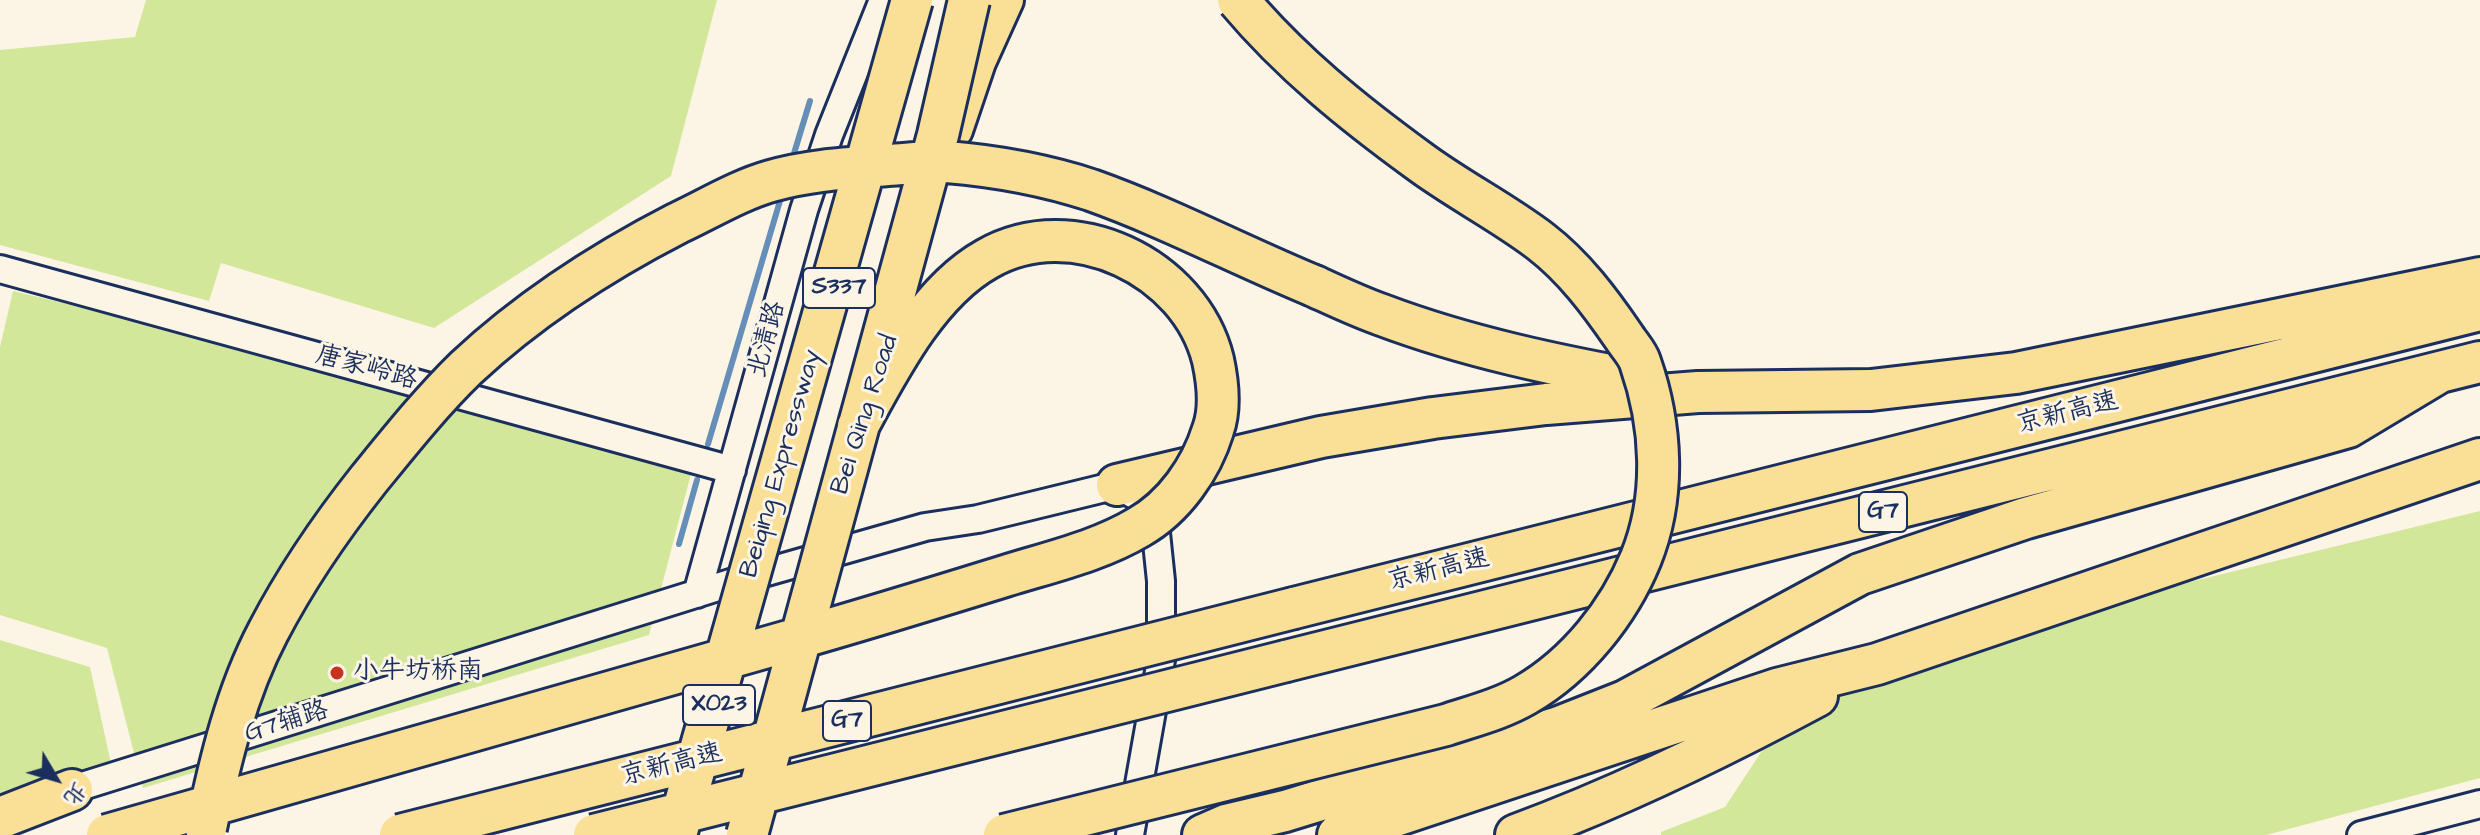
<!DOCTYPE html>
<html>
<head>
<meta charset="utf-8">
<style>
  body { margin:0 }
  #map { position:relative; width:2480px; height:835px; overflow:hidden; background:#fcf5e5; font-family:"Architects Daughter","LXGW WenKai TC",sans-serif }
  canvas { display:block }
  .north { position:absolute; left:16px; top:739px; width:80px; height:80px; -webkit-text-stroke:6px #fcf5e5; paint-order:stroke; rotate:128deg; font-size:22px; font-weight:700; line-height:32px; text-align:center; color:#1b2f5e }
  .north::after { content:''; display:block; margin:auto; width:28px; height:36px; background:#1b2f5e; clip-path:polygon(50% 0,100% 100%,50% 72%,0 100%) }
</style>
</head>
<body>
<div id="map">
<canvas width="2480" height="835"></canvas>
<div class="north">北</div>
</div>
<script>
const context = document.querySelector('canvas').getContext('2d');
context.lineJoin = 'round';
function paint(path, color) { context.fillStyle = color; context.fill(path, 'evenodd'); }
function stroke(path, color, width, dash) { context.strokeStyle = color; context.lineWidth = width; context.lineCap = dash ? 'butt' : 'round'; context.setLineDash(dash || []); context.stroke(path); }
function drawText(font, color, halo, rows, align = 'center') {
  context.font = font + ' "Architects Daughter","LXGW WenKai TC",sans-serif'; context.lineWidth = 6; context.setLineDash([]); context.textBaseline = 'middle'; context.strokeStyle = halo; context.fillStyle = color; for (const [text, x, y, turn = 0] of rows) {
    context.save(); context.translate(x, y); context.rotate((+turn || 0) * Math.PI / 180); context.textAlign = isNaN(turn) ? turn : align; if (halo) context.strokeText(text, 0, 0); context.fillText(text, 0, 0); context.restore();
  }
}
const green = new Path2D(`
  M146 0H717L671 176 434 328 221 263 209 301 0 245V50L135 37Z
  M13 291 189 333 692 470 649 635 143 788 107 648 0 615V347Z
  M2480 511V778L2266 835H1661V832L1725 807 1794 702 2116 600Z
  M0 640 90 667 117 791 0 819Z`);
const stream = new Path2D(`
  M792 160 810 101
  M708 444 782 194
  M679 544 697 480`);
const minor = new Path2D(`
  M0 269 732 470
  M697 594 804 210 829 135 883 0
  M57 794 756 575 925 527 978 519 1117 485 1143 500 1156 533 1161 581V660L1130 835
  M2361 835 2480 804`);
const major = new Path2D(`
  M955 130 978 62 1006 0`);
const highway = new Path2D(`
  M1314 286C1336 296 1359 307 1382 315 1467 347 1558 366 1647 382
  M1117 485 1321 437 1433 418 1546 404 1698 392 1871 390 2016 373 2480 278
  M1294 608 2480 310
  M1286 661 2480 362
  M0 818 72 790
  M1203 835 1226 825 1285 811 1559 727 1625 701 1860 574 2026 518 2348 427 2438 373
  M1338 835 1777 689 1877 664 2480 459
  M1516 835C1620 797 1720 748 1817 696`);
const highwayBridge = new Path2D(`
  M206 828C220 761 236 693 268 632 296 578 331 527 369 479 400 441 431 402 466 368 528 310 602 262 678 223 708 209 739 190 771 181 809 170 850 168 888 165 907 164 928 161 947 162 995 166 1045 175 1091 190 1167 217 1239 255 1314 286
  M107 835C335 770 564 705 792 640 863 620 934 598 1005 576 1050 562 1099 551 1139 527 1174 507 1201 469 1213 430 1221 408 1218 383 1213 360 1190 267 1072 210 987 259 928 292 889 369 858 426
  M400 835 1294 608
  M594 835 1286 661
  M676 835 912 0
  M747 835 938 135 969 0
  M1004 835 1446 725C1473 716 1501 709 1525 695 1577 665 1619 612 1641 558 1666 496 1662 425 1640 362 1637 353 1629 345 1624 337 1600 302 1574 267 1540 241 1502 212 1458 190 1419 161 1353 113 1291 63 1238 0`);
const markers = [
  [337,673,8,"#c8321e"]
];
const shields = [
  [839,288,72],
  [1883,512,48],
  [719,705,72],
  [847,721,48]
];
const shieldNames = [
  ["S337",839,288],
  ["G7",1883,512],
  ["X023",719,705],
  ["G7",847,721]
];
const streetNames = [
  ["北清路",768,340,-75],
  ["唐家岭路",366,369,15],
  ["京新高速",2068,414,-14],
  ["Bei Qing Road",866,415,-72],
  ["Beiqing Expressway",782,464,-74],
  ["京新高速",1439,571,-14],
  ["G7辅路",287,723,-17],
  ["京新高速",672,766,-14]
];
const poiNames = [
  ["小牛坊桥南",353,673]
];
paint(green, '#d3e79b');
stroke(stream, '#658eb9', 6);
stroke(minor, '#1b2f5e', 32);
stroke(major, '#1b2f5e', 40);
stroke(highway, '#1b2f5e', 46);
stroke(minor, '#fcf5e5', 26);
stroke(major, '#fadf96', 34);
stroke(highway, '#fadf96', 40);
stroke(highwayBridge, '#1b2f5e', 46, []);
stroke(highwayBridge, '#fadf96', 40);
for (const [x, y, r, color] of markers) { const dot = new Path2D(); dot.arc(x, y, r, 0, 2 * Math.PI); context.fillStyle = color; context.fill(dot); stroke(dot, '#fcf5e5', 3); }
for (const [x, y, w] of shields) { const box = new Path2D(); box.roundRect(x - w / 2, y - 20, w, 40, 6); context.fillStyle = '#fcf5e5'; context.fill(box); stroke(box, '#1b2f5e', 2); }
drawText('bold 24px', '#1b2f5e', null, shieldNames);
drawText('26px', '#1b2f5e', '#fcf5e5', streetNames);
drawText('26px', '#1b2f5e', '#fcf5e5', poiNames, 'left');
</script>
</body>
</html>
